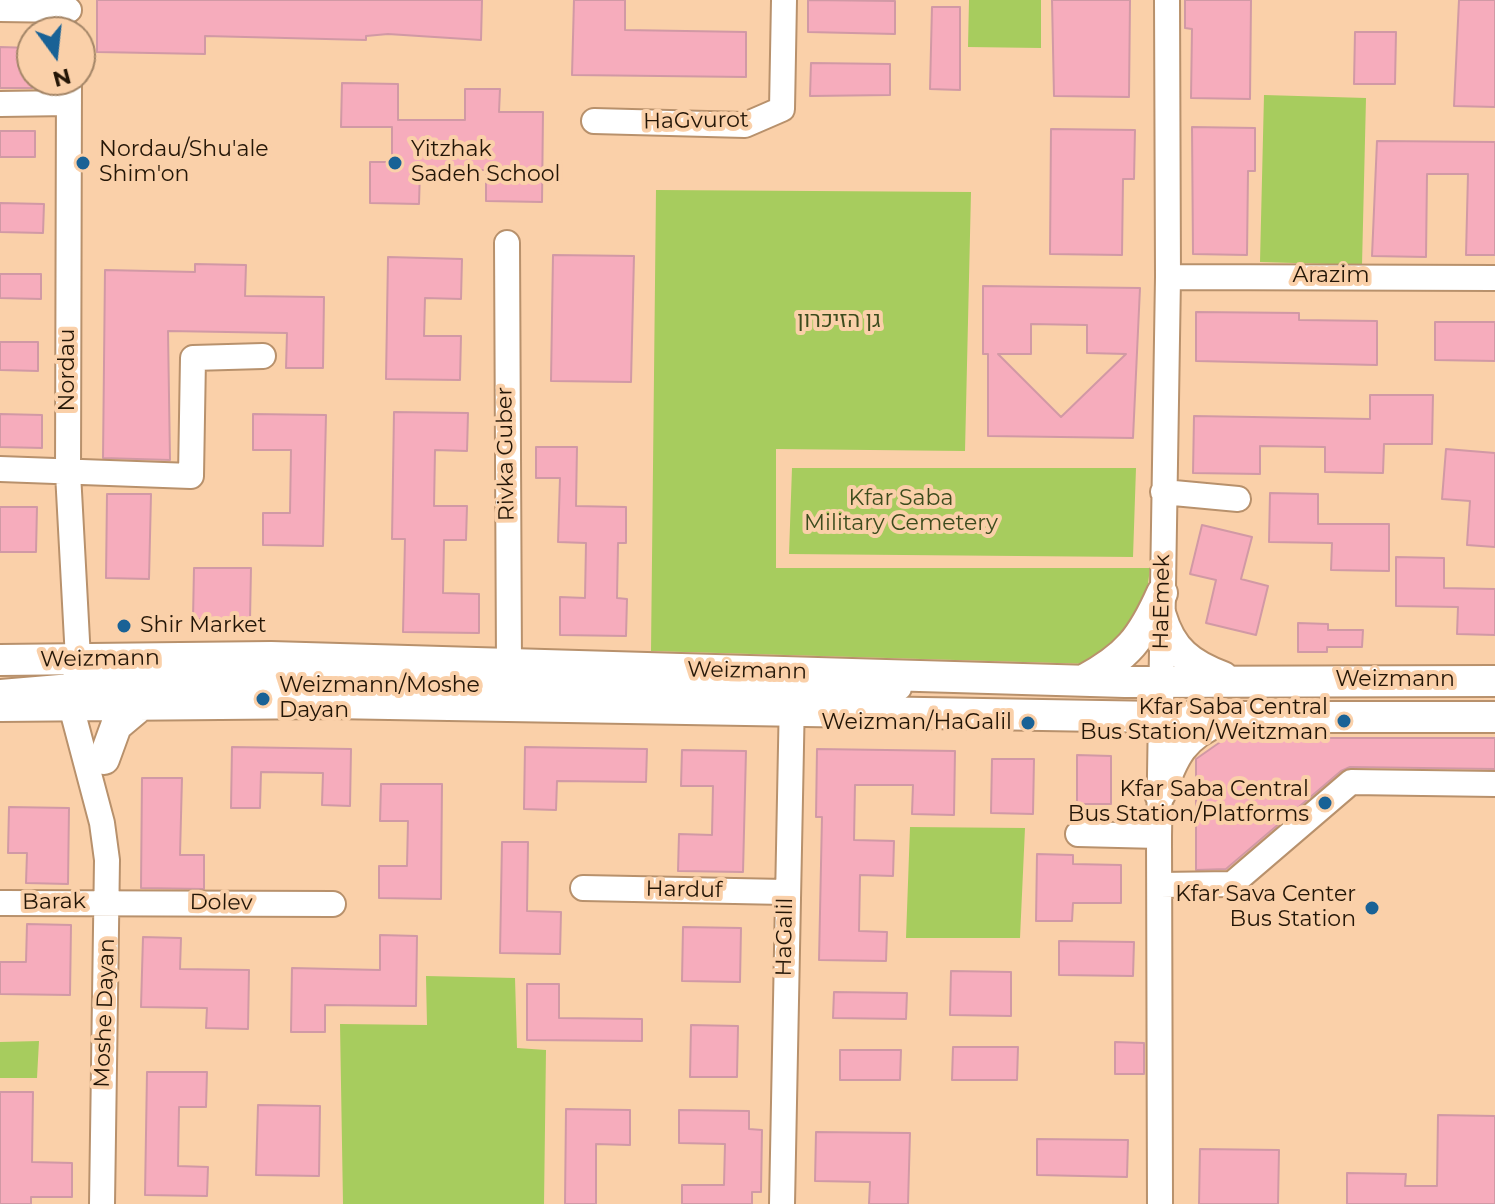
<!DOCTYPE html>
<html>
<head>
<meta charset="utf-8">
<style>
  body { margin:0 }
  #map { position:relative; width:1495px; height:1204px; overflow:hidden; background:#fad0a9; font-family:Montserrat,sans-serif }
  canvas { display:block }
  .north { position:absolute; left:16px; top:16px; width:80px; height:80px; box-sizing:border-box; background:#fad0a9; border:2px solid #a48668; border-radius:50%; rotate:165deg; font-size:22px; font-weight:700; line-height:32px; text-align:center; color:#241607 }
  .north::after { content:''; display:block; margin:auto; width:28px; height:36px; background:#196296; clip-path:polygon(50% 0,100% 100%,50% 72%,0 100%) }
</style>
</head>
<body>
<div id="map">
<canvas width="1495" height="1204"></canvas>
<div class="north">N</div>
</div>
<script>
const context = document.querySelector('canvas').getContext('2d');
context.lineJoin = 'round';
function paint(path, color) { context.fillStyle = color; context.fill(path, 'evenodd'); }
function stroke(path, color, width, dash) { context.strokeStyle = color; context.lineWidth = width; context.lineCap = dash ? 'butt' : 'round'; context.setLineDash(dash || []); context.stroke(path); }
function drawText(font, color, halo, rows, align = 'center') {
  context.font = font + ' Montserrat,Heebo,sans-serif'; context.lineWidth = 8; context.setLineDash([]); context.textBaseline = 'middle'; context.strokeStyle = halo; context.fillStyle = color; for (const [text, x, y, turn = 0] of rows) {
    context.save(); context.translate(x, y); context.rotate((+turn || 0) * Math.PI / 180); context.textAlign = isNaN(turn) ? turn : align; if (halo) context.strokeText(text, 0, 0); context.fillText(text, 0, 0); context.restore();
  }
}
const green = new Path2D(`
  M969 0H1041V48L968 47Z
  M1264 95 1366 98 1362 265 1260 262Z
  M656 190 971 192 965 451 776 449V568H1150L1144 616 1091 664 651 651Z
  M792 468H1136L1133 557 789 554Z
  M910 827 1025 828 1020 938H906Z
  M426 976 515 978 517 1048 546 1050 544 1204H343L340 1024 427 1025Z
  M39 1041 37 1078H0V1042Z`);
const building = new Path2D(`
  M97 0H482L481 40 388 34 366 36V40L205 36V54L97 52Z
  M574 0H625V30L746 32V77L572 75Z
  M808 0 895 1V34L808 32Z
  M1052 0H1130L1129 97 1054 96Z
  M1185 0H1251L1250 99 1191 98 1192 29 1185 28Z
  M1459 0H1495V107L1454 106Z
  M932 7H960V90L930 89Z
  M1355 32H1396L1395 84H1354Z
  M0 47 32 48V88H0Z
  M811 63 890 64V95L810 96Z
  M342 83 398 84V120H465V89H500L499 112H543L542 202 486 201V170H420L419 204 370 203V162H392V127H341Z
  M1192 127 1255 128V171H1248L1247 255 1193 254Z
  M1051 129 1135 130 1134 179H1123L1122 255 1050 254Z
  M0 131H35V157H0Z
  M1377 141 1495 142V255H1466L1468 174H1427L1426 257 1372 256Z
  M0 203 44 204 43 233 0 232Z
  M553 255 634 256 631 382 551 381Z
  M388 257 462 259 461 299 425 298 424 336H461L460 380 386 379Z
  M195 264 246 265 245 296 324 297 323 368H286L287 333 168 331 170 460 103 458 105 270 195 272Z
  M0 274H41V299L0 298Z
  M983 286 1140 288 1133 438 988 436V354H983ZM1031 324 1087 325V353L1126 354 1061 417 998 354H1031Z
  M1196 312 1299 313V320L1377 321V365L1196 361Z
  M1435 322H1495V361L1435 360Z
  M0 342H38V371L0 370Z
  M1370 395H1433L1432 444H1384L1383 473 1325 472V447L1260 446V474L1193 473 1194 416 1370 419Z
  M394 412 468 413 467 451 435 450 434 506H467L466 540H444L443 593 479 594V633L403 632 405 539H392Z
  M0 414 42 415V448L0 447Z
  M253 414 326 415 323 546 263 545V513H290L291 450H253Z
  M536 447H577L576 506 626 507V543H618L617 598 627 599 626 636 560 635V597L585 598 586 543 558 542 560 478H536Z
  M1446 449 1495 453V547L1467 545 1470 501 1442 499Z
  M1270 493 1318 494V524H1389V571L1331 570 1332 543 1269 542Z
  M107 494H151L149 579 106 578Z
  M0 507H37L36 552H0Z
  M1202 525 1252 537 1241 579 1268 586 1256 635 1206 623 1216 580 1190 574Z
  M1396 557 1444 558V588L1495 589V635L1457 634 1458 607 1396 606Z
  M194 568H251L250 620 193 619Z
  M1298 623 1328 624V630H1363L1362 647H1327V652H1298Z
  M1226 738H1495V769L1350 767 1341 771 1226 869 1196 870V759Z
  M232 747 351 749 350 806 322 805 323 773 261 772 260 808H231Z
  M525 747 647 749 646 782 557 781 556 810 524 809Z
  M817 749 955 751 954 815 912 814 913 785H855L854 840 894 841 893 876 860 875 859 931 887 932 886 961 819 960 822 817H816Z
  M682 750 746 751 743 872 678 871 679 834 712 835 713 786H681Z
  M1077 755 1111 756V804H1077Z
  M992 759H1034L1033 814 991 813Z
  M142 778H182L180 855H204V889L141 888Z
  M381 784H442L441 899 379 898V866H407L408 821H380Z
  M9 807 69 808 68 884 26 883 27 853H8Z
  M502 842H528L527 911 561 912 560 954 500 953Z
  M1037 854 1073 855V864L1121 865V903H1073L1072 921H1036Z
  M27 924 71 925 70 995 0 994V962H26Z
  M683 927 741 928 740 982 682 981Z
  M380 935 417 936 416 1006 325 1005V1032H291L292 968 380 970Z
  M143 937 181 938 180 969 249 970 248 1029 206 1028 207 1008 141 1007Z
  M1059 941 1134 942 1133 976 1059 975Z
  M951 971 1011 972V1016L950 1015Z
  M527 984H559V1018L642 1019V1041L527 1040Z
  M834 992 907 993 906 1019 833 1018Z
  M691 1025 738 1026 737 1077H690Z
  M1115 1042 1144 1043V1074H1115Z
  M953 1047H1018L1017 1080H952Z
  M840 1050H901L900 1080H840Z
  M147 1072H207L206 1107H179L178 1166 208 1167 207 1196 145 1195Z
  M0 1092H33L32 1162 72 1163V1197H31V1204H0Z
  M258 1105 320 1106 319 1176 256 1175Z
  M566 1109 630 1110V1145L596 1144V1204H565Z
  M679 1110 749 1111V1129L762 1130 761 1192H752V1204H682V1185H724L725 1144 679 1143Z
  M1438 1115 1495 1116V1204H1347V1173L1406 1174 1405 1186H1437Z
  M816 1132 910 1133 908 1204H869L870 1182 815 1181Z
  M1037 1139 1128 1140 1127 1177 1037 1175Z
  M1200 1149 1279 1150 1278 1204H1199Z`);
const minor = new Path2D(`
  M0 9 69 10
  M69 80 68 473 78 659 71 706 102 823 107 860 102 1204
  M0 104 69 103
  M594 121 745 125 782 109 784 0
  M507 243 509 665
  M1168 277 1495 278
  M0 469 191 476 193 358 263 356
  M1163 492 1238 499
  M1 692 119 682 269 679 673 691 899 688
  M1078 834 1159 836
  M1160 885 1232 884 1351 782 1495 784
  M583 888 785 892
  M0 903 333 904
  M782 1204 792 696
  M1160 1204 1159 836 1168 277 1167 0`);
const major = new Path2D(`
  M1161 616C1171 650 1190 665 1223 677
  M0 660 271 657 1125 682 1495 681
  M1084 680C1127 657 1142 638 1162 593
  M0 706 330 703 1161 717H1495
  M104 759 116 726 141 705
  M1160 794C1173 756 1183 735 1221 720`);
const markers = [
  [83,163,8,"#196296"],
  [395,163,8,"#196296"],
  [124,626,8,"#196296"],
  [263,699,8,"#196296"],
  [1344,721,8,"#196296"],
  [1028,723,8,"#196296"],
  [1325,803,8,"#196296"],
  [1372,908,8,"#196296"]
];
const streetNames = [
  ["HaGvurot",696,121,-1],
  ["Arazim",1331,276],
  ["Nordau",68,370,-90],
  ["Rivka Guber",506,454,-91],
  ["HaEmek",1162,602,-89],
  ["Weizmann",100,659,-1],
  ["Weizmann",747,671,1],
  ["Weizmann",1395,680],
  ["Harduf",684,890,1],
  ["Barak",54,902,-1],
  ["Dolev",221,903,1],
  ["HaGalil",785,937,-89],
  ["Moshe Dayan",105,1013,-88]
];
const poiNames = [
  ["Nordau/Shu'ale",99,150],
  ["Shim'on",99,175],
  ["Yitzhak",411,150],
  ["Sadeh School",411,175],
  ["Shir Market",140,626],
  ["Weizmann/Moshe",279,686],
  ["Dayan",279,711],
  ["Kfar Saba Central",1328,708,"right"],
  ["Bus Station/Weitzman",1328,733,"right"],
  ["Weizman/HaGalil",1012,723,"right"],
  ["Kfar Saba Central",1309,790,"right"],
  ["Bus Station/Platforms",1309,815,"right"],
  ["Kfar Sava Center",1356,895,"right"],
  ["Bus Station",1356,920,"right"]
];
const parkNames = [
  ["גן הזיכרון",839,321],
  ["Kfar Saba",901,499],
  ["Military Cemetery",901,524]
];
paint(green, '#a7cc5e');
paint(building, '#f6acbc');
stroke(building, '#d199a5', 2);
stroke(minor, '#b8916c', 28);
stroke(major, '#b8916c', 34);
stroke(minor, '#fff', 24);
stroke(major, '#fff', 30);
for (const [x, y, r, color] of markers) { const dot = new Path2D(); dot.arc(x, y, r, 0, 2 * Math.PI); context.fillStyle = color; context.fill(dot); stroke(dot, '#fad0a9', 3); }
drawText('22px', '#241607', '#fad0a9', streetNames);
drawText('22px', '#241607', '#fad0a9', poiNames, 'left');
drawText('22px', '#3c4b1d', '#fad0a9', parkNames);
</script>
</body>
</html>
